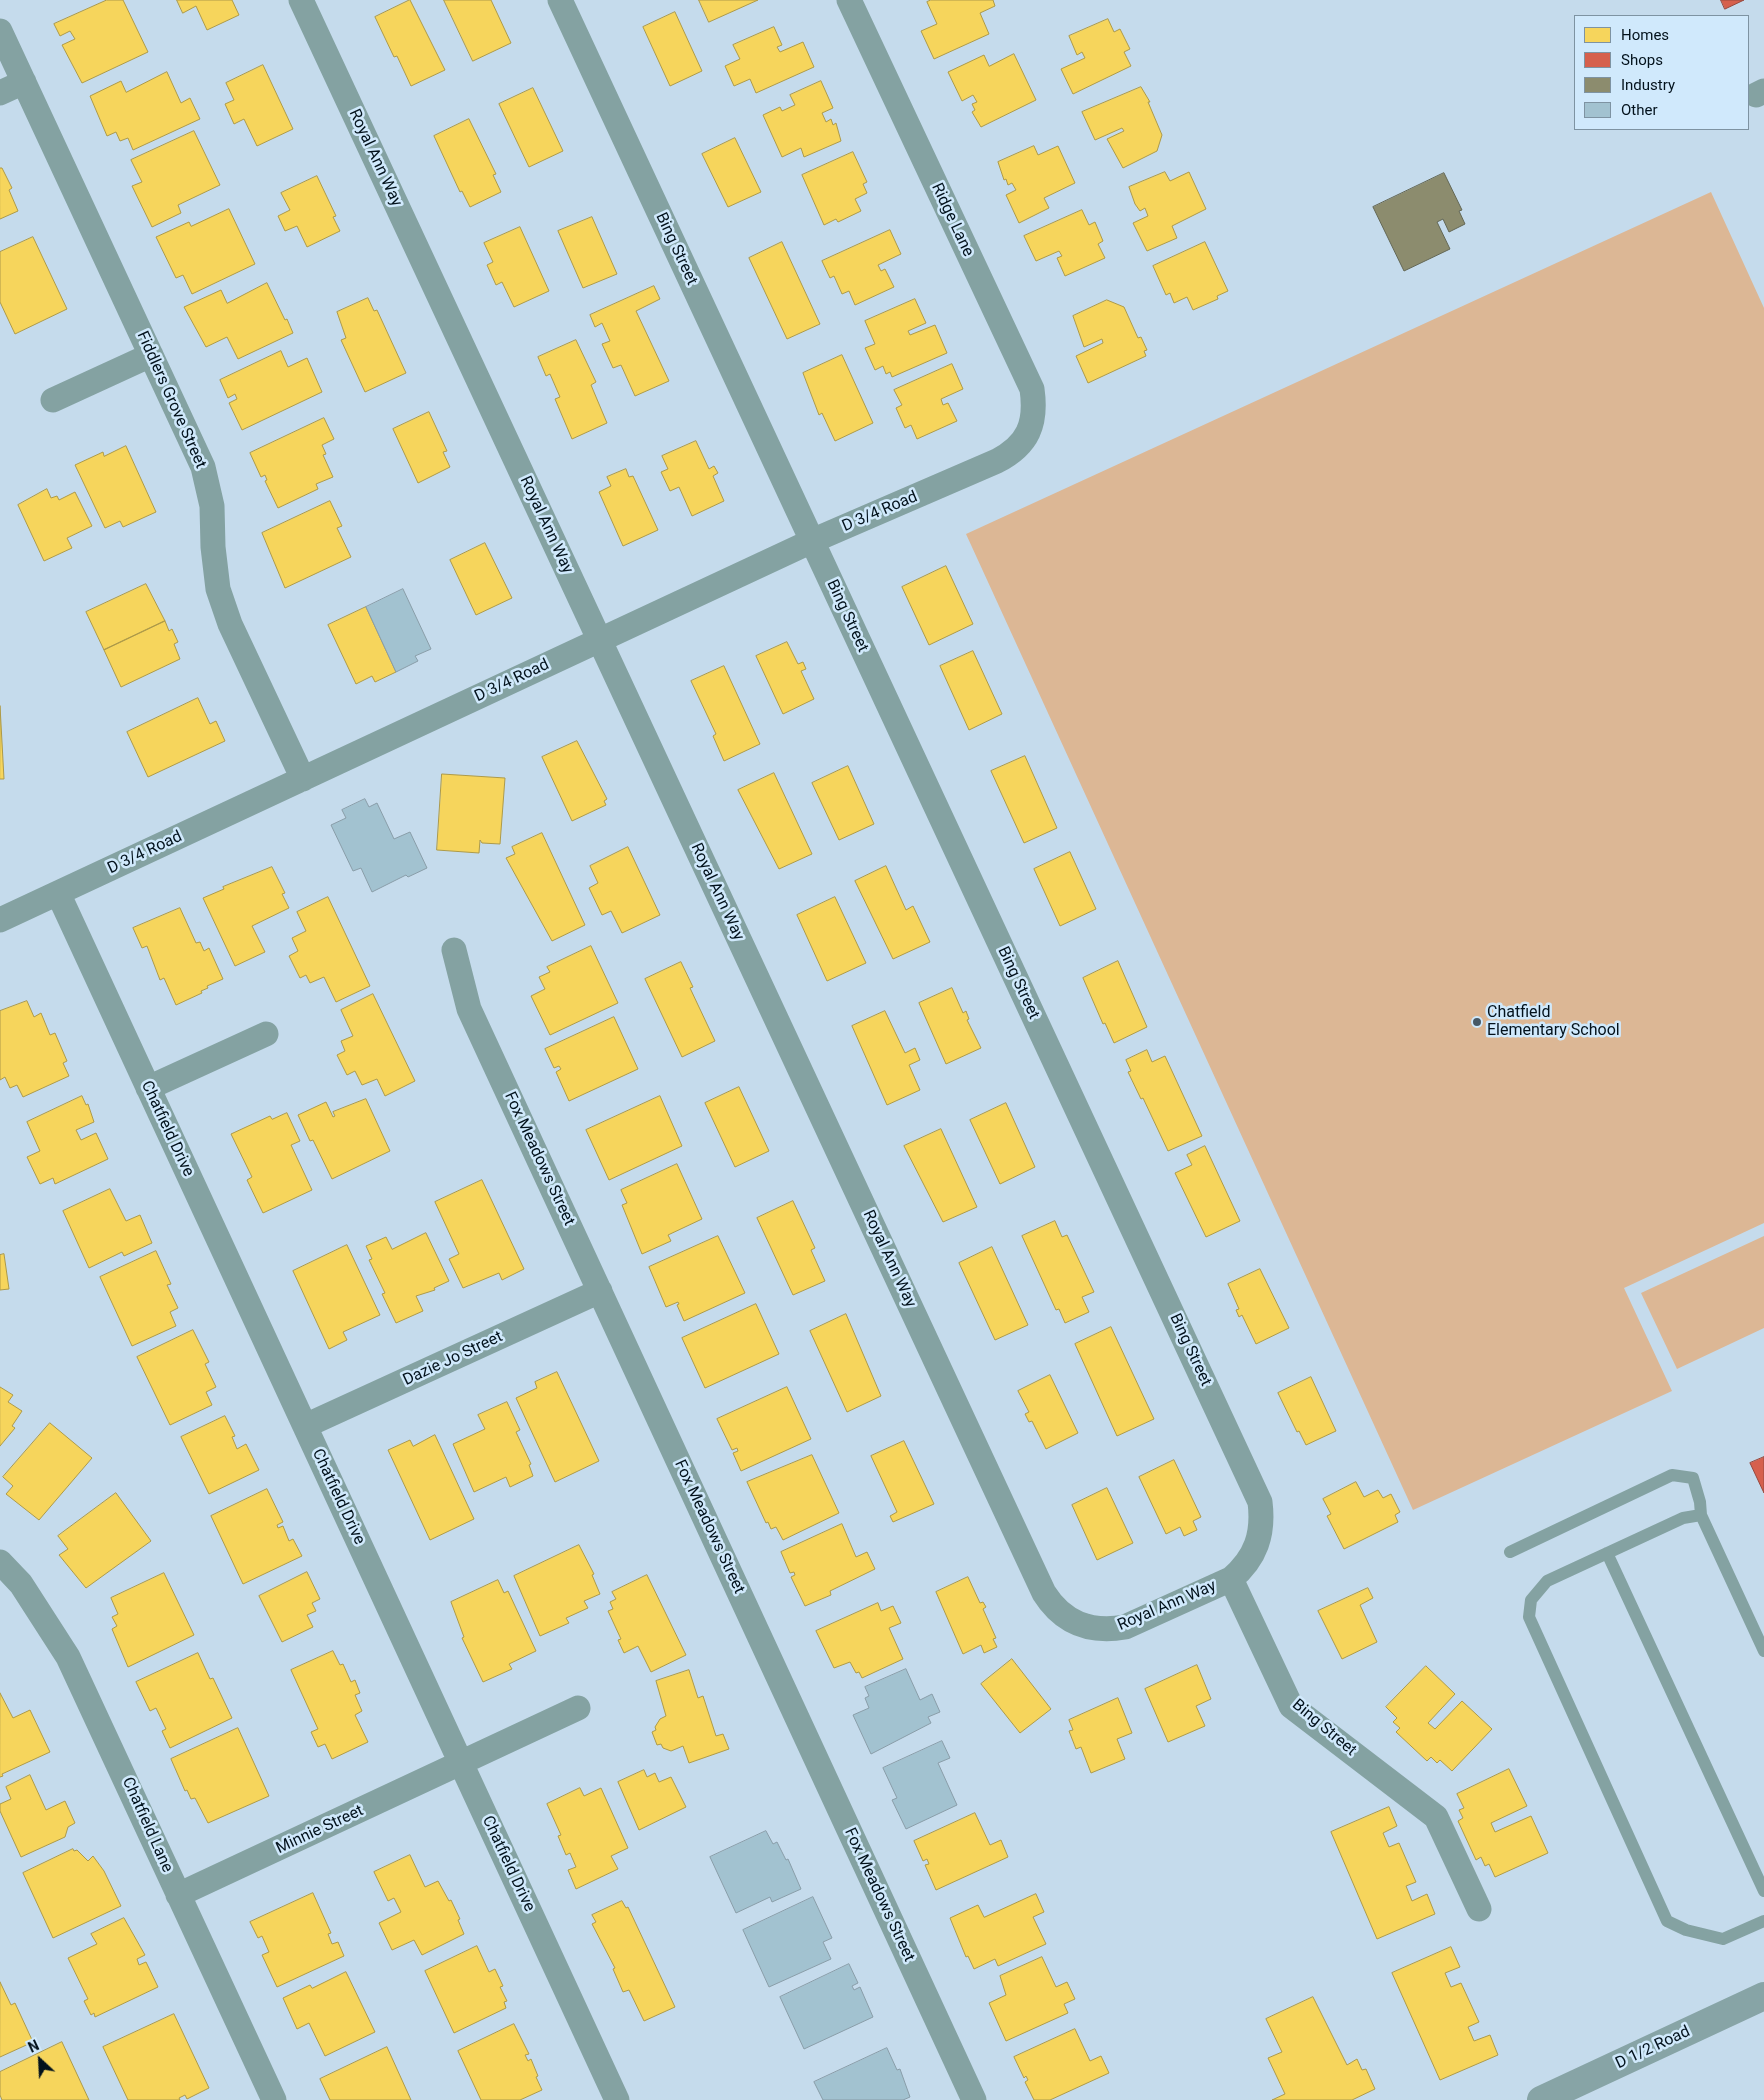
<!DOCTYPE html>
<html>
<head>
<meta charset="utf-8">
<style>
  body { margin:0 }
  #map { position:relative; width:1764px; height:2100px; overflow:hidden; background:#c5dbec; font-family:Roboto,sans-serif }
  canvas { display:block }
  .legend { position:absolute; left:1574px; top:15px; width:175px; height:115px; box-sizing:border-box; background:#d0e9fc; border:1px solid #7e93a2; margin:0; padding:6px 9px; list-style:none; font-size:15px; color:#03121c }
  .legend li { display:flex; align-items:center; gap:10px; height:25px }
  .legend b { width:25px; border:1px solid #7e93a2 }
  .north { position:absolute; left:15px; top:2035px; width:50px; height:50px; -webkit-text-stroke:4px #d0e9fc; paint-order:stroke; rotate:335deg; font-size:14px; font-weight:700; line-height:20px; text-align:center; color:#03121c }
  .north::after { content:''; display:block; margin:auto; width:18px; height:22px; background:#03121c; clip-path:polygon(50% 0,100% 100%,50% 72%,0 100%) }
</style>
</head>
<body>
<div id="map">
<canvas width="1764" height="2100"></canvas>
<ul class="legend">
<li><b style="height:14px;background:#f6d55c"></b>Homes</li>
<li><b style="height:14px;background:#d6604d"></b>Shops</li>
<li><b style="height:14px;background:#8c8c6e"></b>Industry</li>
<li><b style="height:14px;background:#a2c2d0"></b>Other</li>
</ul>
<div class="north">N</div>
</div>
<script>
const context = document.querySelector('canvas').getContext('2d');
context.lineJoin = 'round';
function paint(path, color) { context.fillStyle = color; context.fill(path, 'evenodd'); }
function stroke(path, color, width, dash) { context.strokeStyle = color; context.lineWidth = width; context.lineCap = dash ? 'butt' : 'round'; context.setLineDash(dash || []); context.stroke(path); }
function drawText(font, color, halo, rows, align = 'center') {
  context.font = font + ' Roboto,sans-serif'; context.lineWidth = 5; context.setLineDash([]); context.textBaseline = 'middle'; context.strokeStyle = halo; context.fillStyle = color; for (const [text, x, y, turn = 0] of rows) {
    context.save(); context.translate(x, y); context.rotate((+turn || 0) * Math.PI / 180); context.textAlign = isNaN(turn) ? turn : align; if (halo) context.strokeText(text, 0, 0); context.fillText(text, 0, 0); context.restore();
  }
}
const green = new Path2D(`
  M1711 192 1764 308V1223L1624 1288 1672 1391 1413 1510 966 534Z
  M1764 1236V1328L1677 1369 1641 1293Z`);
const homes = new Path2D(`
  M107 0H123L148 52 82 83 62 45 75 39 70 31 60 36 54 24Z
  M177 0H232L239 15 207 30 196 6 183 13Z
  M410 0 445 70 411 86 397 56 394 57 375 17Z
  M444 0H491L511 43 473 61Z
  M699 0H758L709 22Z
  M931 0H993L995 6 980 13 989 34 934 59 921 31 937 24 927 2Z
  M675 12 702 71 670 86 643 27Z
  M1108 19 1114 32 1120 29 1130 49 1124 52 1131 66 1073 94 1061 69 1085 58 1082 52 1077 55 1069 36Z
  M774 27 782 45 777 47 780 52 803 42 814 67 756 93 750 79 734 86 725 66 740 59 733 45Z
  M1014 54 1036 100 981 127 972 112 975 110 972 104 977 102 973 95 962 101 948 72 984 55 989 66Z
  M263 65 293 129 257 146 244 119 234 124 225 104 234 100 226 83Z
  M167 72 181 103 190 98 200 119 133 150 128 138 120 141 116 132 107 136 90 96 121 81 126 92Z
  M821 81 833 108 822 113 826 122 831 119 833 125 836 123 841 141 804 157 801 148 782 157 763 115 780 107 782 111 795 105 790 95Z
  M1141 87 1150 102H1148L1162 135 1157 151 1123 168 1107 139 1124 131 1122 128 1095 140 1082 112Z
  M533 88 563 151 529 167 499 104Z
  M469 119 496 174 493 175 501 192 470 207 462 191 460 192 434 136Z
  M194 131 220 185 178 205 181 213 152 227 132 186 142 182 131 160Z
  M735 138 761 192 728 207 702 154Z
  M1034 146 1038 155 1058 146 1075 183 1044 198 1049 208 1019 223 1006 195 1016 190 1012 183 1008 185 1006 179 1004 180 998 162Z
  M853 152 867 182 863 184 867 193 855 199 861 211 838 222 836 219 824 225 802 175Z
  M0 168H2L12 188 9 190 18 211 0 219Z
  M1165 172 1170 181 1189 172 1206 209 1172 226 1177 238 1147 251 1133 223 1148 216 1145 208 1140 211 1135 204 1129 187Z
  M317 176 336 216 333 217 340 231 307 247 297 226 285 231 278 216 290 210 281 193Z
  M229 209 255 264 192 294 183 275 176 278 156 237 189 222 191 226Z
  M1082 210 1089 225 1095 222 1103 241 1098 244 1105 258 1065 276 1057 258 1062 256 1059 251 1036 261 1024 236Z
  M592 217 617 274 583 288 558 231Z
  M520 227 549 291 514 307 502 282 496 285 487 265 493 262 484 243Z
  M890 230 901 254 878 265 881 271 885 269 894 287 855 305 849 291 842 294 834 276 830 278 822 261Z
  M33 237 67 309 15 334 0 302V252Z
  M782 242 820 324 787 339 749 258Z
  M1205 242 1228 291 1217 296 1218 299 1193 310 1187 297 1174 303 1170 293 1166 295 1153 266Z
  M267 283 285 320 287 319 293 333 238 359 227 337 206 347 184 307 221 290 227 303Z
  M654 286 660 299 636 311 669 381 635 396 621 365 613 368 602 344 610 341 602 323 595 327 590 315Z
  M368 298 374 311 377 310 406 373 365 392 341 340 346 338 337 312Z
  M915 299 926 323 908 331 910 335 935 325 947 353 892 377 890 372 886 374 883 366 875 370 865 348 875 344 865 321Z
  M1107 300 1124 307 1138 338 1141 337 1147 350 1144 351 1146 356 1088 383 1076 356 1103 343 1102 339 1084 347 1073 316Z
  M576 340 596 382 591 385 607 423 572 439 555 399 560 397 550 374 546 376 538 357Z
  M281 351 288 367 307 358 322 392 242 430 229 403 237 399 235 394 228 398 220 380Z
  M842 355 873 423 835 441 822 413 819 415 803 373Z
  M952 364 963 389 941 399 943 405 948 403 957 421 917 439 911 425 905 428 896 408 902 405 894 390Z
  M429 412 447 451 443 452 450 467 418 483 393 429Z
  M324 418 334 439 322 445 326 454 323 455 333 477 316 484 318 489 278 508 265 481 267 480 265 475 261 477 250 453Z
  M696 441 709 469 714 466 718 473 713 476 724 501 692 516 679 487 670 491 661 472 668 469 662 456Z
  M126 446 156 512 123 527 120 521 105 528 75 465 103 452 104 456Z
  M626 469 629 477 633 476 658 530 623 546 599 492 611 486 607 477Z
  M47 489 51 498 57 496 59 500 75 492 92 526 67 538 72 548 44 561 18 505Z
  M330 501 342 526 337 528 351 557 285 588 262 533Z
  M485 543 512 598 476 615 450 560Z
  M946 566 973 624 929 645 902 587Z
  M146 584 165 621 104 650 86 612Z
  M366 607 396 672 375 682 372 676 356 684 328 625Z
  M165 621 169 631 172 629 178 642 174 644 180 659 121 687 104 650Z
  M787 642 798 664 803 662 806 669 801 671 814 699 783 714 756 656Z
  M973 651 1002 714 969 730 940 666Z
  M724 666 760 744 724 761 713 736 716 734 691 681Z
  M198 698 210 724 216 721 225 741 148 777 127 732Z
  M0 706 4 779H0Z
  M577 741 607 799 604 801 606 805 572 821 542 757Z
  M1025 756 1057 828 1024 843 991 771Z
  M848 766 874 824 839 840 812 783Z
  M774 773 812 854 779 869 738 790Z
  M442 774 505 778 500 844 482 843 480 840 479 853 437 850Z
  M542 833 585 925 552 941 506 858 515 854 512 847Z
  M628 847 660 915 622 933 611 911 602 915 589 888 598 883 590 866Z
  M1070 852 1096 909 1060 926 1034 869Z
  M886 866 906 910 913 906 930 942 893 959 855 881Z
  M272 867 285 893 282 894 289 908 252 926 265 952 235 966 203 898 224 889 223 887Z
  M328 897 370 986 336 1002 324 977 310 983 306 975 300 978 289 956 298 951 292 938 306 931 297 912Z
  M835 897 866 963 827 981 797 915Z
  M180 908 196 943 200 942 204 951 209 948 223 979 207 986 208 988 201 991 202 993 176 1005 164 978 160 980 147 946 142 948 133 928Z
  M591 946 618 1003 550 1035 531 996 545 989 539 977 550 972 547 967Z
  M1118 961 1147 1027 1114 1043 1105 1023 1103 1024 1083 978Z
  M681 962 693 987 690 988 715 1041 682 1057 645 979Z
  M952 988 963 1013 966 1011 969 1019 967 1020 981 1048 946 1064 919 1003Z
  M373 994 415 1081 385 1096 377 1079 362 1085 355 1071 347 1075 337 1055 345 1051 341 1041 353 1036 341 1010Z
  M27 1001 34 1017 41 1013 50 1035 55 1033 67 1061 63 1063 69 1076 23 1097 17 1085 10 1088 5 1077 0 1080V1011Z
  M885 1011 905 1053 915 1048 920 1060 909 1065 920 1090 887 1105 852 1026Z
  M614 1017 638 1069 569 1101 556 1072 561 1069 559 1066 554 1068 545 1049Z
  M1147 1050 1152 1062 1165 1056 1202 1136 1168 1151 1143 1098 1141 1099 1128 1072 1131 1071 1126 1060Z
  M739 1087 769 1151 735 1167 705 1103Z
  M82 1096 86 1105 88 1104 94 1122 76 1130 81 1140 96 1133 108 1159 55 1184 53 1178 40 1184 27 1157 40 1151 27 1122Z
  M660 1096 682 1146 609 1180 586 1130Z
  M366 1099 390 1151 332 1179 313 1140 310 1141 298 1115 326 1102 333 1117 335 1116 333 1112Z
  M1006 1103 1035 1167 1000 1184 970 1120Z
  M287 1113 300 1141 291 1145 312 1190 263 1213 247 1180 252 1177 231 1134 270 1116 272 1119Z
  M941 1129 977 1207 943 1222 904 1146Z
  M1205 1146 1240 1221 1206 1237 1175 1173 1192 1165 1187 1155Z
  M677 1164 702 1219 668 1235 671 1241 642 1254 622 1205 627 1203 621 1190Z
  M482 1180 524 1269 502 1280 499 1273 463 1288 449 1259 459 1254 435 1202Z
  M110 1189 126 1221 140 1215 152 1243 124 1256 122 1252 89 1268 63 1211Z
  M793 1201 815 1248 811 1250 825 1281 793 1295 757 1218Z
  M1055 1221 1062 1237 1067 1235 1094 1292 1082 1297 1089 1312 1065 1323 1059 1309 1056 1310 1022 1236Z
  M426 1233 449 1281 434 1288 435 1290 416 1296 423 1311 396 1323 382 1294 385 1293 369 1260 372 1259 366 1246 386 1237 392 1249Z
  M718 1236 745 1293 684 1321 677 1305 679 1304 678 1302 666 1307 649 1267Z
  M347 1245 380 1315 343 1332 347 1340 329 1349 293 1271Z
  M992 1247 1028 1325 995 1340 959 1263Z
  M156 1251 171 1284 167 1285 178 1308 170 1312 176 1326 132 1346 100 1277Z
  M4 1254 9 1289 0 1290V1255Z
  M1260 1269 1289 1328 1256 1344 1242 1315 1239 1317 1236 1310 1239 1309 1228 1284Z
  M756 1304 779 1354 705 1388 682 1338Z
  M846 1314 881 1396 847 1412 810 1331Z
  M1111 1327 1154 1419 1117 1436 1075 1344Z
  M193 1330 209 1362 205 1364 216 1387 206 1392 212 1405 170 1425 137 1357Z
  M557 1372 599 1461 555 1482 516 1398 537 1388 535 1382Z
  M1050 1375 1078 1433 1046 1449 1032 1421 1029 1422 1025 1414 1029 1412 1018 1391Z
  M1311 1377 1336 1431 1306 1445 1299 1431 1297 1432 1278 1393Z
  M0 1387 13 1395 8 1402 22 1411 12 1426 15 1428 0 1446Z
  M787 1387 811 1439 741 1471 733 1453 738 1451 737 1448 732 1450 717 1419Z
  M507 1402 520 1430 516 1432 531 1464 529 1465 533 1476 510 1487 506 1477 474 1492 453 1444 485 1429 478 1415Z
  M225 1416 235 1436 232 1437 237 1449 246 1444 259 1470 209 1494 181 1437Z
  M50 1423 92 1458 39 1520 6 1494 13 1486 3 1477Z
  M435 1435 474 1519 430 1540 388 1450 410 1440 413 1446Z
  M904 1441 934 1504 893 1522 890 1516 897 1512 871 1456Z
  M812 1455 839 1513 783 1540 776 1527 771 1529 768 1522 766 1523 747 1482Z
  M1174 1460 1201 1517 1193 1521 1197 1530 1184 1536 1180 1527 1166 1534 1139 1477Z
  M1356 1482 1364 1497 1378 1490 1383 1498 1391 1494 1400 1512 1395 1515 1398 1522 1344 1549 1327 1516 1331 1514 1323 1499Z
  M1107 1488 1133 1543 1097 1560 1072 1505Z
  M267 1489 283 1522 277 1525 278 1528 283 1526 289 1541 293 1539 302 1556 243 1584 211 1516Z
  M116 1493 151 1541 86 1588 59 1555 68 1549 58 1536Z
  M842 1524 856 1557 867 1552 875 1569 830 1591 831 1595 805 1606 791 1577 795 1575 794 1572 790 1573 781 1552Z
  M579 1545 594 1574 592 1575 600 1594 584 1601 588 1608 566 1618 569 1623 540 1636 514 1576Z
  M307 1572 320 1599 312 1603 316 1611 307 1615 313 1627 282 1642 259 1596Z
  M164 1573 194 1635 128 1667 112 1629 117 1626 112 1617 118 1614 111 1598Z
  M647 1575 686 1655 651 1672 638 1646 624 1653 618 1640 621 1639 608 1611 613 1609 610 1602 616 1599 612 1592Z
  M968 1577 980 1603 983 1602 986 1607 983 1609 996 1638 993 1639 997 1647 984 1653 981 1645 963 1654 936 1592Z
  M498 1580 504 1593 508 1591 536 1651 509 1664 512 1669 483 1682 462 1638 464 1637 451 1602Z
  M1368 1588 1373 1598 1360 1605 1377 1642 1342 1659 1318 1611Z
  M878 1603 881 1611 893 1606 901 1623 889 1628 903 1659 862 1678 859 1672 856 1673 850 1662 834 1668 816 1631Z
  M333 1651 340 1665 343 1664 351 1682 355 1680 360 1693 355 1695 362 1711 355 1715 368 1742 332 1759 325 1744 318 1747 311 1732 318 1729 291 1670Z
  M198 1653 210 1679 213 1678 232 1718 170 1748 162 1731 166 1729 156 1708 150 1711 136 1682Z
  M1012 1659 1051 1709 1020 1733 981 1684Z
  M1197 1665 1211 1699 1196 1706 1205 1726 1168 1742 1145 1689Z
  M1426 1666 1455 1694 1428 1723 1435 1729 1462 1701 1492 1729 1452 1771 1440 1760 1437 1763 1431 1757 1427 1761 1396 1732 1400 1728 1393 1722 1397 1718 1386 1707Z
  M689 1670 698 1698 703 1696 716 1736 723 1734 729 1749 689 1763 683 1746 671 1751 663 1748 661 1744 657 1745 652 1732 656 1730 655 1727 660 1719 666 1716 656 1681Z
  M0 1693 13 1718 30 1710 50 1752 2 1774 3 1776 0 1777Z
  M1118 1698 1132 1733 1117 1739 1125 1759 1091 1773 1081 1747 1076 1749 1069 1731 1073 1730 1069 1720Z
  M238 1728 269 1796 208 1823 195 1798 191 1799 187 1790 185 1791 171 1759Z
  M1509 1769 1527 1806 1491 1823 1495 1832 1531 1816 1548 1853 1495 1877 1489 1864 1485 1866 1481 1857 1476 1860 1458 1821 1463 1818 1459 1810 1464 1808 1457 1794Z
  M644 1770 647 1777 655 1773 659 1782 671 1777 686 1807 639 1830 618 1782Z
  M30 1775 46 1810 65 1801 75 1823 68 1827 65 1837 21 1857 0 1811V1804L11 1799 6 1787Z
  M580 1788 584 1796 601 1788 628 1848 611 1856 618 1869 576 1889 568 1870 576 1867 570 1853 566 1855 558 1836 561 1835 547 1804Z
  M1389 1807 1397 1826 1383 1833 1389 1847 1399 1843 1416 1882 1406 1886 1412 1901 1427 1894 1435 1914 1377 1939 1331 1832Z
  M975 1813 990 1845 1001 1840 1008 1857 936 1890 925 1865 929 1864 927 1859 923 1861 914 1841Z
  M73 1849 74 1851 77 1850 88 1861 93 1856 104 1871 121 1906 53 1938 23 1873Z
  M410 1855 425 1887 438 1881 449 1901 451 1900 460 1919 458 1920 464 1934 422 1955 414 1940 392 1950 379 1923 401 1912 394 1898 388 1901 374 1872Z
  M313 1893 331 1933 328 1934 332 1944 338 1942 344 1956 277 1987 262 1955 269 1952 262 1936 258 1938 250 1922Z
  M1036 1894 1044 1912 1033 1917 1046 1944 998 1966 995 1959 974 1969 968 1956 966 1957 950 1918 978 1905 984 1917Z
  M622 1901 626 1908 628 1907 675 2007 644 2021 629 1990 623 1992 613 1969 615 1968 592 1924 596 1922 592 1915Z
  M124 1918 145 1955 137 1959 139 1965 146 1962 158 1987 95 2017 94 2013 91 2015 84 2001 88 1999 68 1958 97 1944 91 1934Z
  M477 1946 489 1972 495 1969 503 1986 500 1987 507 2001 504 2002 506 2008 454 2033 425 1971Z
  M1451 1947 1460 1967 1445 1973 1451 1987 1461 1983 1479 2022 1468 2027 1474 2041 1490 2035 1498 2055 1440 2080 1392 1973Z
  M1042 1957 1056 1987 1067 1982 1075 1999 1064 2004 1068 2013 1006 2041 989 2003 1006 1995 1000 1976Z
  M346 1972 375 2032 325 2056 309 2023 297 2029 283 1998 310 1985 312 1988Z
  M0 1982 11 2005 15 2003 33 2042 0 2057Z
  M1313 1997 1347 2065 1357 2059 1362 2070 1366 2069 1375 2089 1352 2100H1272L1285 2094 1268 2058 1282 2052 1266 2019Z
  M174 2014 209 2088 187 2099 185 2095 179 2098 180 2100H128L103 2047Z
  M514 2024 529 2054 525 2055 528 2061 531 2059 538 2076 536 2077 542 2090 520 2100H481L458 2051Z
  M1075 2029 1090 2061 1101 2056 1109 2073 1050 2100H1034L1025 2082 1028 2080 1026 2076 1024 2078 1014 2057Z
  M62 2042 89 2100H2L0 2095V2072Z
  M387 2047 411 2100H330L320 2079Z`);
const shops = new Path2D(`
  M1721 0H1744L1725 9Z
  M1764 1457V1493L1750 1463Z`);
const industry = new Path2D(`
  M1444 173 1462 210 1459 211 1465 224 1449 232 1443 219 1437 222 1450 249 1404 271 1373 207Z`);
const building = new Path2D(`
  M403 589 431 649 415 656 418 661 396 672 366 607Z
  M365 799 369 807 377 803 394 839 410 832 427 868 408 877 406 875 372 892 361 868 353 871 331 825 346 818 342 810Z
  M906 1669 920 1700 932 1694 940 1712 928 1717 931 1723 871 1754 853 1715 869 1708 865 1698 869 1696 865 1687Z
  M942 1741 950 1758 938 1763 957 1805 906 1829 892 1800 897 1798 883 1768Z
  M766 1831 773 1844 777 1842 786 1860 788 1859 801 1889 772 1902 770 1897 736 1913 710 1857Z
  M813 1897 832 1938 823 1942 831 1959 769 1987 743 1930Z
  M849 1964 858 1983 852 1986 854 1990 860 1987 873 2017 804 2049 780 1997Z
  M887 2048 897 2070 900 2069 910 2097 903 2100H823L814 2082Z`);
const lane = new Path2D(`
  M1701 1515 1683 1518 1547 1581 1531 1600 1529 1617 1667 1921 1686 1930 1723 1939 1764 1921
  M1510 1552 1672 1475 1693 1478 1700 1502 1701 1515 1764 1651
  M1607 1553 1764 1891`);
const street = new Path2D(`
  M301 0 1044 1593C1063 1623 1090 1633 1125 1627L1231 1579C1256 1558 1264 1534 1260 1502L560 0
  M0 31 203 467 212 506 213 547 218 589 230 624 303 779
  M0 93 24 82
  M1756 95 1764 91
  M53 400 151 355
  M58 893 617 2100
  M0 920 812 541 997 461C1028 445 1037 424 1032 389L849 0
  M454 950 469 1009 974 2100
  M148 1088 266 1034
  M305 1426 600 1291
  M0 1562 21 1584 68 1657 274 2100
  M1231 1579 1291 1706 1436 1817 1479 1909
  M178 1895 578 1708`);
const secondary = new Path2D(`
  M1541 2100 1764 1996`);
const markers = [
  [1477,1022,5,"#475865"]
];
const streetNames = [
  ["Royal Ann Way",375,158,65],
  ["Ridge Lane",952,220,65],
  ["Bing Street",676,249,65],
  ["Fiddlers Grove Street",171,400,66],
  ["D 3/4 Road",880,512,-23],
  ["Royal Ann Way",546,525,65],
  ["Bing Street",847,616,65],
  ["D 3/4 Road",512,681,-25],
  ["D 3/4 Road",145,853,-25],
  ["Royal Ann Way",717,892,65],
  ["Bing Street",1018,983,65],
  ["Chatfield Drive",167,1129,65],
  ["Fox Meadows Street",539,1159,65],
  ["Royal Ann Way",889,1259,65],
  ["Bing Street",1190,1350,65],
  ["Dazie Jo Street",453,1359,-25],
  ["Chatfield Drive",338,1497,65],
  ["Fox Meadows Street",709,1527,65],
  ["Royal Ann Way",1167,1606,-23],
  ["Bing Street",1324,1728,40],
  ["Chatfield Lane",147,1825,66],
  ["Minnie Street",320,1830,-25],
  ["Chatfield Drive",508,1864,65],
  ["Fox Meadows Street",879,1895,65],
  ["D 1/2 Road",1653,2048,-25]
];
const poiNames = [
  ["Chatfield",1487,1013],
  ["Elementary School",1487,1031]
];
paint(green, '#dcb795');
paint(homes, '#f6d55c');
stroke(homes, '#ad9a49', 1);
paint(shops, '#d6604d');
stroke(shops, '#97493e', 1);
paint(industry, '#8c8c6e');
stroke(industry, '#636755', 1);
paint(building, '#a2c2d0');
stroke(building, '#899da8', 1);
stroke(lane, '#84a2a2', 12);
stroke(street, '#84a2a2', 25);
stroke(secondary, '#87a4a6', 28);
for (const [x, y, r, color] of markers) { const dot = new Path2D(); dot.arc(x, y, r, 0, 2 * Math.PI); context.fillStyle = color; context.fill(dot); stroke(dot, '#d0e9fc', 2); }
drawText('16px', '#03121c', '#d0e9fc', streetNames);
drawText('16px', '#03121c', '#d0e9fc', poiNames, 'left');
</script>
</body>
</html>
